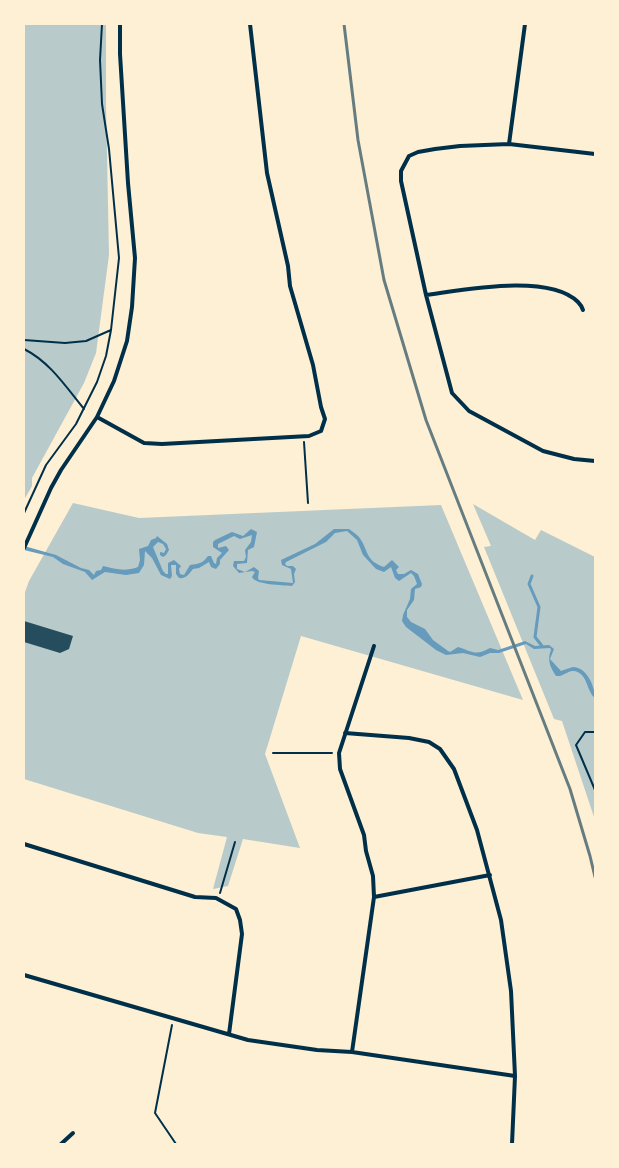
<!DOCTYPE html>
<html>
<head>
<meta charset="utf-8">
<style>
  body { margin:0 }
  #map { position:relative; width:619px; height:1168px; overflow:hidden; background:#fdf0d5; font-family:"Space Grotesk",sans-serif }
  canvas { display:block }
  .frame { position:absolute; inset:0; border:25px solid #fdf0d5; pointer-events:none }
</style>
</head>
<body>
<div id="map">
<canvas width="619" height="1168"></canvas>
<div class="frame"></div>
</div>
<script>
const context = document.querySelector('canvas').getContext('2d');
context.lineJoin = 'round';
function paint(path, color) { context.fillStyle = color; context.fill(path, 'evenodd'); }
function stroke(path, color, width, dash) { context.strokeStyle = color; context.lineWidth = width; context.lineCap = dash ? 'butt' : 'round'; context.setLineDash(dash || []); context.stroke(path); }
const green = new Path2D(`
  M24 24H106V104L109 255 96 353 84 383 32 478V486L24 500Z
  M73 503 139 518 441 505 523 700 301 636 265 754 300 848 243 839 228 886 213 889 227 837 198 833 24 779V595L29 581Z
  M473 504 535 540 541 530 595 557V820L562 721 554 719 484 547 491 546Z`);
const water = new Path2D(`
  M251 529 257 532 254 547 248 550 247 563 237 564V569L245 572 254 567 259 571 258 578 259 580 293 583 291 569 282 565 281 560 315 544 334 529H349C352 531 356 534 359 537 369 550 364 560 384 567L392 560 399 567 396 570 398 574H404L411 570 418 574 422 584 421 587 415 589 414 600 407 610V617L411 622 425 629 433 640 448 651 450 652 458 647C473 652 476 656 490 648L498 650 525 641 535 646 549 645 554 649 550 659 561 671C564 670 569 668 573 667 587 667 595 687 595 698 586 691 588 673 574 671 568 670 563 677 556 676 550 667 547 660 551 650L550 648 534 649 526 644 499 653H490L480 657 463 653 446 655 436 650 406 627 402 621 403 615 410 599 411 589 417 584 414 576 411 573 399 581 395 578 391 567 384 572 376 569 363 555 357 540 347 531 335 533 326 542 286 562 285 564 287 566H293L296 569 294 574 295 582 292 586C282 585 256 585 252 577L255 572 252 571 239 573 233 566 234 561H244L246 557 245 550 251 542 252 535 240 539 234 536 218 544V548L226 546 229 550 220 560V564L216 569 211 567 209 562 199 568 193 569C189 574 186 579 179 578L176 574V565H171L172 576 170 579 161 575 152 558 145 551 144 565 139 573 126 575 105 572 92 580 85 572 63 564 53 557 24 550V546L56 555 81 568 89 570 94 575 96 571 101 570 103 566C115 569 125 572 138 567L140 560 139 549 148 546 151 540 156 538 157 536 167 544 169 550 166 555 163 557 160 555V552L164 553 166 549 163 544 158 542 153 547 163 571 166 574H168V563L174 560 181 566 179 569 180 574 184 575 190 565C199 564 203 563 208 556H211L214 563 216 564 217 558 222 553 213 547V542L215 540 232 532 243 536Z`);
const stream = new Path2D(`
  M532 576 529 584 539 607 535 637 542 646`);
const building = new Path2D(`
  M24 621 73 636 69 649 60 653 24 642Z`);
const path = new Path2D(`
  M24 340 65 343 86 341 111 330
  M24 349C50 362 66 387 84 409
  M304 442 308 503
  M24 513 46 465 76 424 97 382 106 356 111 330 119 258 109 149 102 104 100 60 102 24
  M595 732H585L576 745 595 790
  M273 753H332
  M220 893 235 842
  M172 1025 155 1113 176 1144`);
const minor = new Path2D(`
  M509 144 525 24
  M595 154 509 144 460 146 435 149 418 152 409 156 401 171V181L426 295 452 393 469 411 543 451 574 459 595 461
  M426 295C463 290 549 273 578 302 580 304 582 307 583 310
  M97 417 144 443 162 444 309 436 321 431 325 419 321 407 313 365 290 286 288 266 267 173 250 24
  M24 548 51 488 61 470 97 417 114 381 127 341 132 307 135 258 128 183 120 54V24
  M345 733 409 738 429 742 440 749 454 769 477 830 501 920 511 991 515 1076 512 1144
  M24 844 195 897 216 898 236 909 240 920 242 934 229 1034
  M374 897 490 875
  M24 975 248 1040 317 1050 352 1052 515 1076
  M352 1052 374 897 373 876 366 851 364 835 340 769 339 753 374 646
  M61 1144 73 1133`);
const rail = new Path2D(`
  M344 24 358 140 384 280 426 420 570 789 590 856 595 877`);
paint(green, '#b9caca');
paint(water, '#669bbc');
stroke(stream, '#669bbc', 3);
paint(building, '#264d5e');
stroke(path, '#003049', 2);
stroke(minor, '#003049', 4);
stroke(rail, '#657d81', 3);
</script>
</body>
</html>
